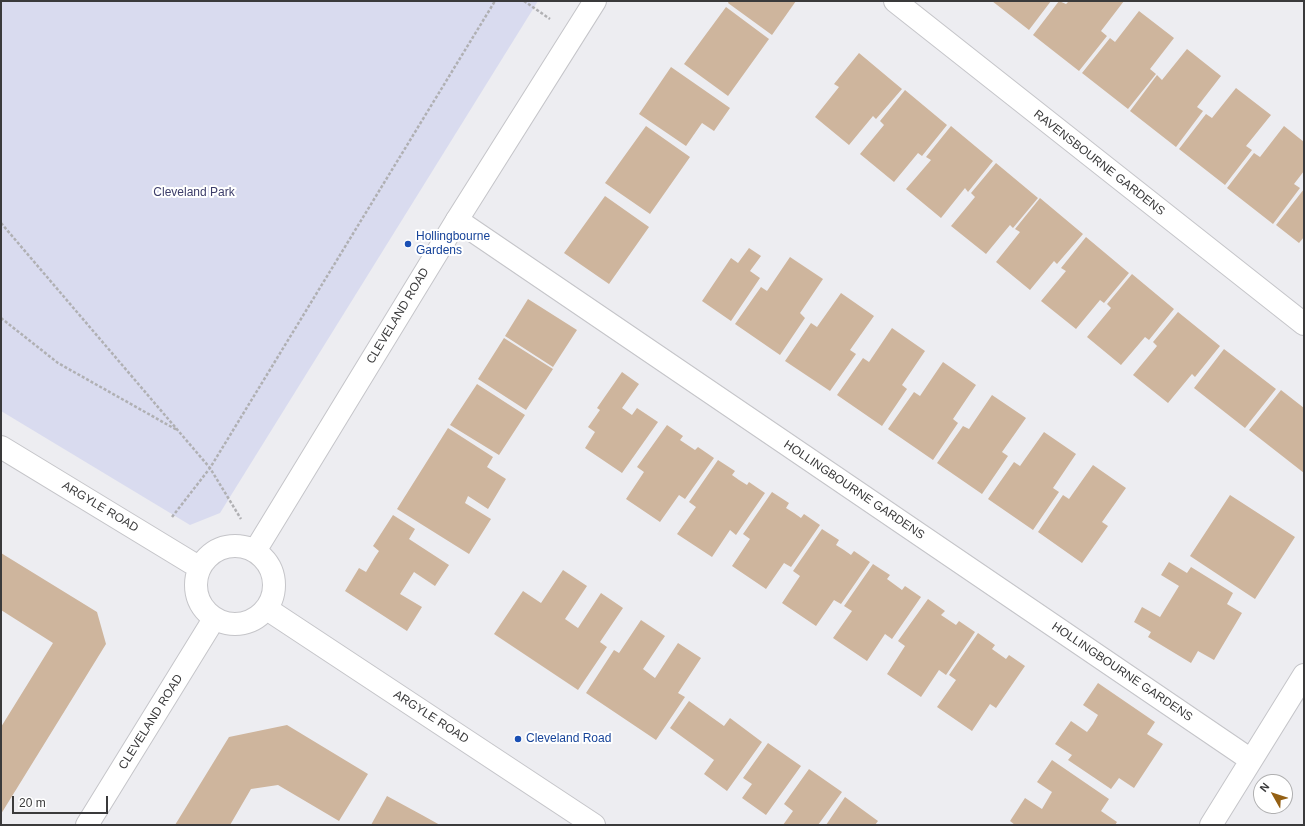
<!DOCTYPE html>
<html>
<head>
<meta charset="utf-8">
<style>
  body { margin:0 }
  #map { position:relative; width:1305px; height:826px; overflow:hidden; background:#ededf1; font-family:Arial,sans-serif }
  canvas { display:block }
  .frame { position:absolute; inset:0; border:2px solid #3a3a3b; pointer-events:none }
  .north { position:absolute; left:1253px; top:774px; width:40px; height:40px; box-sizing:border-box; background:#fff; border:1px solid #b0b0b1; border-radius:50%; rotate:309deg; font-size:11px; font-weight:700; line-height:16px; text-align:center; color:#3a3a3b }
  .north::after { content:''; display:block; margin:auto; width:14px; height:18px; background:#946014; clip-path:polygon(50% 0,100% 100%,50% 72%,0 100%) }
  .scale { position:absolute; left:12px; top:796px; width:96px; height:18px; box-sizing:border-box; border:2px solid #3a3a3b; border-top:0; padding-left:5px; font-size:12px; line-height:14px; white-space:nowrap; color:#3a3a3b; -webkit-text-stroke:3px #fff; paint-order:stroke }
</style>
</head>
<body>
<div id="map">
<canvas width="1305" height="826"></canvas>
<div class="frame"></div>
<div class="north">N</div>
<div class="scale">20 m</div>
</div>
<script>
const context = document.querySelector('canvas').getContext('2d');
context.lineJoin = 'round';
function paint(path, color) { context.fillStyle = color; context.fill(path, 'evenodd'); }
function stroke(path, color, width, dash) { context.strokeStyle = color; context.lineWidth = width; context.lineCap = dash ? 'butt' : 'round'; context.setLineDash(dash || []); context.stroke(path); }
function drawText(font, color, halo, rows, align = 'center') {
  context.font = font + ' Arial,sans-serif'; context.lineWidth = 4; context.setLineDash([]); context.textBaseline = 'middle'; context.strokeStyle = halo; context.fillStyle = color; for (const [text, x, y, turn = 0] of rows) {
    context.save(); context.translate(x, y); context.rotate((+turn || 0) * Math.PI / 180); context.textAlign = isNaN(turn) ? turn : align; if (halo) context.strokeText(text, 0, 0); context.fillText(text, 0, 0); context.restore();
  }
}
const green = new Path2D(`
  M1 1H538L220 513 190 525 1 411Z`);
const building = new Path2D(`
  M729 1H796L772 35 728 3Z
  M992 1H1051L1029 30Z
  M1059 1 1066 4 1069 1H1124L1101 31 1107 36 1079 71 1033 35Z
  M726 7 769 39 728 96 684 64Z
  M1139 11 1174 38 1150 69 1156 74 1128 109 1082 73 1110 38 1115 42Z
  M1187 49 1221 76 1197 107 1203 111 1176 147 1130 111 1157 75 1162 80Z
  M859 53 902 89 876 119 873 116 849 145 815 117 839 87 834 84Z
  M671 67 730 108 714 131 702 123 686 146 639 114Z
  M1236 88 1271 115 1246 146 1252 150 1225 185 1179 149 1206 114 1212 118Z
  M905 90 947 125 922 156 918 153 894 182 860 154 884 125 880 121Z
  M646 126 690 157 650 214 605 183Z
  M951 126 993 161 968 192 965 188 941 218 906 189 931 160 926 157Z
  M1284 126 1304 142V171L1294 184 1300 188 1273 224 1227 188 1254 153 1260 157Z
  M996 163 1038 198 1013 228 1010 225 986 254 951 226 975 197 971 193Z
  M1304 189V237L1299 243 1276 225Z
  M605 196 649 227 609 284 564 253Z
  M1040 198 1083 234 1057 264 1054 261 1030 290 996 262 1020 232 1015 229Z
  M1086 237 1129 273 1104 303 1100 300 1076 329 1041 301 1066 271 1061 268Z
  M749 248 761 256 750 271 760 278 731 321 702 301 731 258 738 263Z
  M790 257 823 279 800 313 805 318 780 355 735 324 761 287 767 291Z
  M1132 274 1174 309 1149 340 1145 337 1121 365 1087 337 1111 308 1107 304Z
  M841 293 874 316 850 350 856 354 830 391 785 361 811 323 817 327Z
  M528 299 577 330 553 367 505 336Z
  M1178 312 1220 346 1195 377 1192 374 1168 403 1133 375 1157 346 1153 342Z
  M892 328 925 351 902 385 907 389 882 426 837 395 863 358 869 362Z
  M504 338 553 369 526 410 478 379Z
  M1224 349 1276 389 1245 428 1194 388Z
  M943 362 976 385 953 419 958 423 933 460 888 429 914 392 920 396Z
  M622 372 639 384 622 408 632 415 637 408 658 422 622 473 585 448 595 432 588 427 600 410 597 408Z
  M477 384 525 415 499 455 450 425Z
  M1281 390 1304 408V473L1249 430Z
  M992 395 1026 418 1002 452 1008 456 982 494 937 463 963 426 969 429Z
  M667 425 683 436 680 440 695 450 698 447 714 458 685 499 679 495 660 522 626 499 644 472 637 467Z
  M448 428 493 457 487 467 506 479 488 509 468 496 465 503 491 519 469 554 397 509Z
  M1044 432 1076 454 1053 488 1059 492 1033 530 988 499 1014 462 1020 466Z
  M718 460 735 471 732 475 739 480 747 485 749 482 765 493 736 535 730 530 712 557 677 534 696 507 689 502Z
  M1093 465 1126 488 1102 522 1108 526 1082 563 1038 532 1063 495 1069 499Z
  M772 492 789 503 786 508 794 513 801 518 804 514 820 525 791 567 784 563 766 589 732 566 750 539 743 534Z
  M1230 495 1295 537 1255 599 1190 556Z
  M393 515 415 529 409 539 449 565 435 586 414 572 400 594 422 607 407 631 345 591 359 568 366 572 375 557 379 551 373 546Z
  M822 529 839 540 836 545 844 550 851 555 854 551 870 562 841 604 834 600 816 626 782 603 800 576 793 571Z
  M1 553 97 612 106 644 1 814V727L53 643 1 610Z
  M1169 562 1187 573 1191 567 1233 593 1227 604 1242 613 1214 660 1198 651 1191 663 1148 637 1151 632 1134 622 1142 607 1160 617 1179 586 1161 575Z
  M873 564 890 575 887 579 902 590 905 586 921 597 892 639 885 634 867 661 833 638 852 611 844 606Z
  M563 570 587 586 565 619 578 628 601 593 623 608 600 642 607 647 578 690 494 634 523 591 541 603Z
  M928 599 945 611 941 615 956 625 959 621 975 632 946 675 939 670 921 697 887 674 905 646 898 641Z
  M641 620 665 636 643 669 655 678 678 643 701 658 678 693 685 697 656 740 586 693 614 650 619 653Z
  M978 633 995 645 992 649 1006 659 1009 655 1025 666 996 708 990 704 972 731 937 707 956 680 949 675Z
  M1098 683 1155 722 1147 734 1163 744 1134 788 1119 778 1111 789 1068 760 1072 755 1055 744 1071 721 1087 732 1093 724 1098 715 1083 705Z
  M689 701 724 726 730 718 762 742 727 791 704 774 714 760 670 728Z
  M287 725 368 774 339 821 278 785 251 789 230 825H175L229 737Z
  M768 743 801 766 766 815 742 798 752 784 743 778Z
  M1052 760 1109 799 1101 811 1117 822 1115 825H1015L1010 821 1025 798 1042 809 1052 792 1037 782Z
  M809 769 842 792 818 825H783L793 811 784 804Z
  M387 796 422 815 440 825H371Z
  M845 797 878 821 875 825H826Z`);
const path = new Path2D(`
  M524 1 550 19
  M1 223 210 468 241 519
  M1 318 58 363 177 430
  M172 517 210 468 495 1`);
const street = new Path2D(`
  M895 1 1304 324
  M457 220 1251 760
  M87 825 214 619
  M1211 825 1304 675`);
const secondary = new Path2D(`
  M1 447 200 568
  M196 585a39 39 0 1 1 78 0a39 39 0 1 1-78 0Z
  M255 551 457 220 595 1
  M267 609 594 825`);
const markers = [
  [408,244,4,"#1a4fb4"],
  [518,739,4,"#1a4fb4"]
];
const streetNames = [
  ["RAVENSBOURNE GARDENS",1099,163,38],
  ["CLEVELAND ROAD",398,316,-59],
  ["HOLLINGBOURNE GARDENS",854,490,34],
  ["ARGYLE ROAD",100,507,31],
  ["HOLLINGBOURNE GARDENS",1122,672,34],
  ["ARGYLE ROAD",431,717,33],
  ["CLEVELAND ROAD",151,722,-58]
];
const parkNames = [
  ["Cleveland Park",194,193]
];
const transitNames = [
  ["Hollingbourne",416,237],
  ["Gardens",416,251],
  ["Cleveland Road",526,739]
];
paint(green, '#d9dbef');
paint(building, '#ceb59d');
stroke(street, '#c5c5c9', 24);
stroke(secondary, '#c5c5c9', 24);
stroke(path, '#b0b0b3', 2.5, [3, 2]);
stroke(street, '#fff', 22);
stroke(secondary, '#fff', 22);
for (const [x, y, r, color] of markers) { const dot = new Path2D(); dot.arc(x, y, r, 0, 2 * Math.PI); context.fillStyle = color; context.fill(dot); stroke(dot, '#fff', 1.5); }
drawText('12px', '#3a3a3b', '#fff', streetNames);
drawText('12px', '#3d3e6a', '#fff', parkNames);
drawText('12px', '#164399', '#fff', transitNames, 'left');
</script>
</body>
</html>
